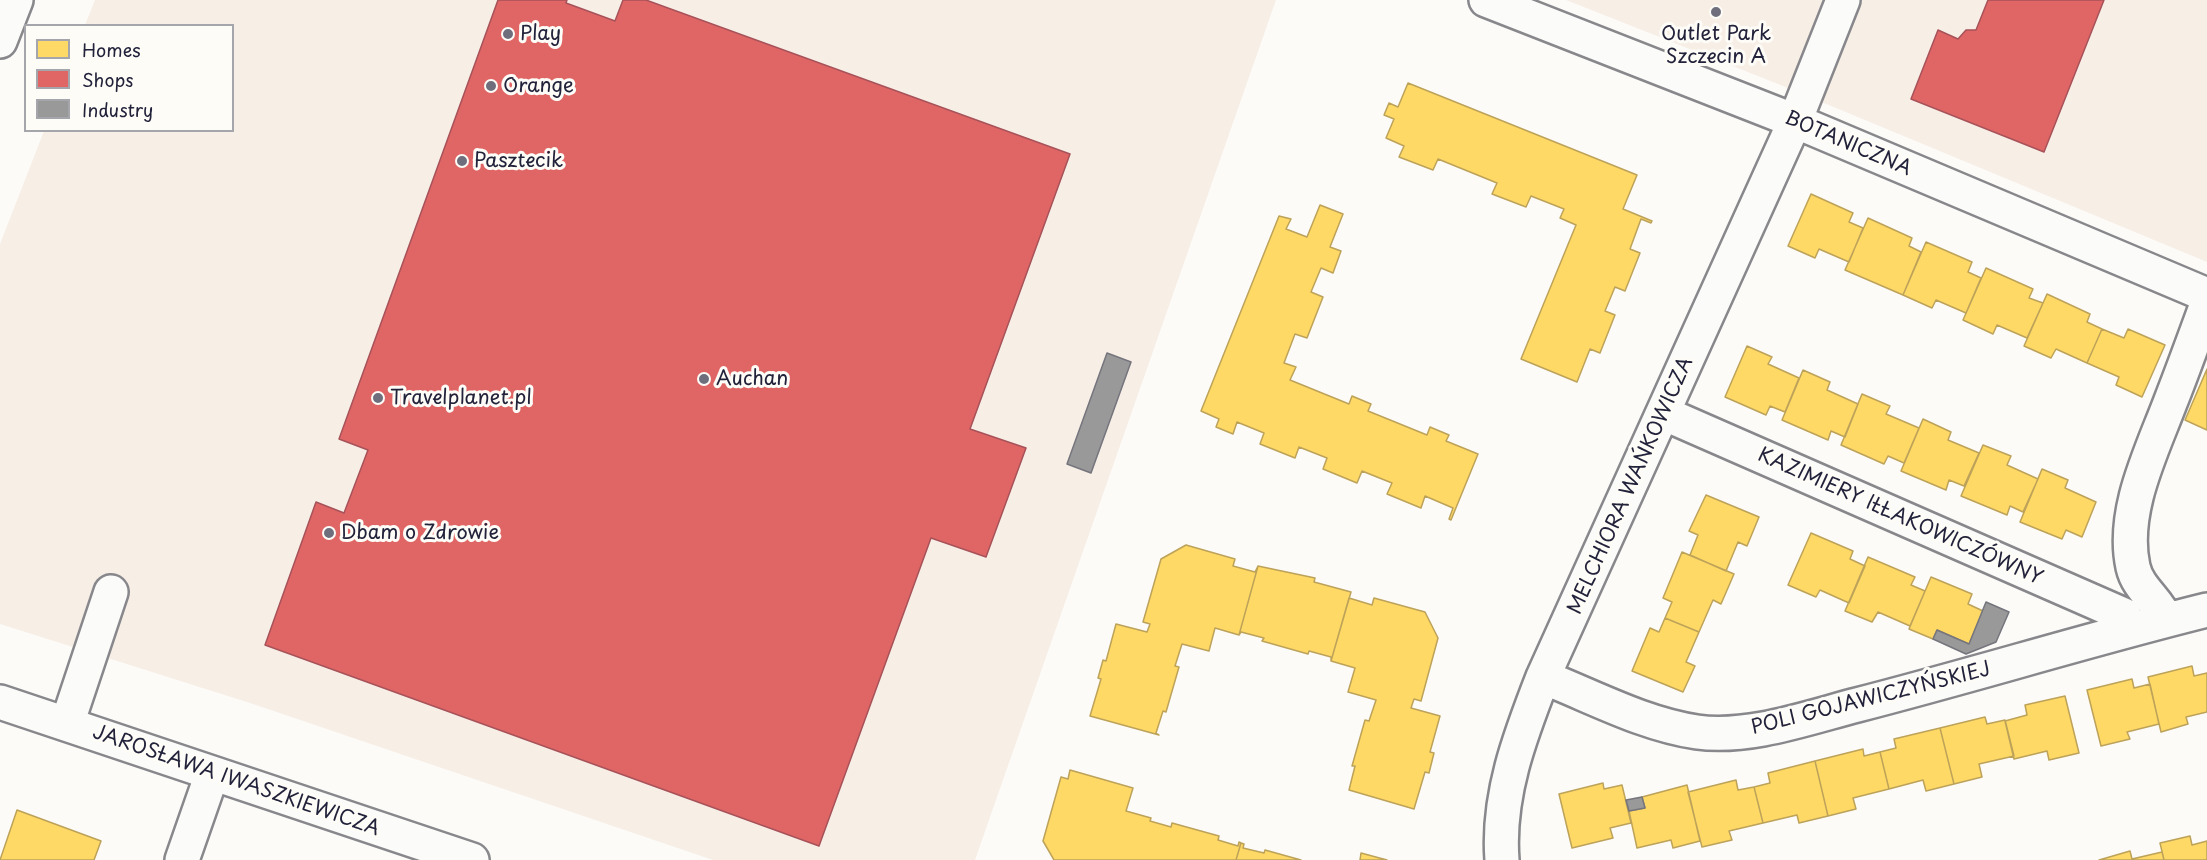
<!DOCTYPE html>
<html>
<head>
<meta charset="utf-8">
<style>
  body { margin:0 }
  #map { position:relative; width:2207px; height:860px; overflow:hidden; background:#fcfbf8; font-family:"Playpen Sans",sans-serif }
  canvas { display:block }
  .legend { position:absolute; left:24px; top:24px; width:210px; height:108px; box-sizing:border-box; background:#fdfcf7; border:2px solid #a5a5ac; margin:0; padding:8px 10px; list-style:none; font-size:18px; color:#22223b }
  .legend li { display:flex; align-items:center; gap:12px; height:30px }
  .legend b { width:30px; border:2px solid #a5a5ac }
</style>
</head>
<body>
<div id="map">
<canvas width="2207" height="860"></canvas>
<ul class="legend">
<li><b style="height:16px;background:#ffd966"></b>Homes</li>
<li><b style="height:16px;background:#e06666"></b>Shops</li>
<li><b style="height:16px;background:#999"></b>Industry</li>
</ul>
</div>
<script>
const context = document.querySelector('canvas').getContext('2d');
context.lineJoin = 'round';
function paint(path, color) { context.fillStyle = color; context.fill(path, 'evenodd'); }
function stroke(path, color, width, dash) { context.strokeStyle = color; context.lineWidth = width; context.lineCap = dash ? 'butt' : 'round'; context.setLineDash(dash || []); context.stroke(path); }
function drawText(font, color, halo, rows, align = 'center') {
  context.font = font + ' "Playpen Sans",sans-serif'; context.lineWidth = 6; context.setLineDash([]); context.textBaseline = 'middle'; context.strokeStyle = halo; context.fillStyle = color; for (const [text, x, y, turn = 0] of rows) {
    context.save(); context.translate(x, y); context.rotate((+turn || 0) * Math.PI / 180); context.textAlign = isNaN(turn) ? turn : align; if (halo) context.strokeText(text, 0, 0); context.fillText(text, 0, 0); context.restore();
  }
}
const built = new Path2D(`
  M95 0H1276L975 860H713L250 703 0 624V244L44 131 232 130V26L85 25Z
  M1566 0H2207V262L1783 86Z`);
const homes = new Path2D(`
  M1408 83 1637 175 1623 209 1652 221 1651 223 1641 219 1630 249 1640 253 1625 291 1615 287 1605 311 1615 315 1600 353 1590 349 1577 382 1521 359 1576 225 1560 218 1564 209 1531 196 1526 207 1492 194 1497 183 1438 159 1433 170 1399 157 1404 146 1386 138 1394 119 1384 115 1389 103 1398 107Z
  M1811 194 1853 213 1849 222 1863 228 1849 262 1819 249 1815 258 1788 246Z
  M1320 205 1343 214 1330 247 1341 251 1333 273 1321 268 1311 292 1323 297 1307 338 1295 334 1284 363 1296 367 1290 380 1349 404 1352 396 1371 404 1368 411 1427 435 1430 427 1449 435 1446 441 1478 454 1451 520 1449 519 1453 508 1425 496 1421 508 1387 494 1392 483 1362 471 1357 483 1323 469 1327 458 1299 447 1295 458 1260 444 1264 433 1237 422 1233 434 1216 427 1219 419 1201 411 1279 216 1291 219 1286 229 1307 237Z
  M1868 218 1912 238 1909 246 1921 252 1903 295 1845 270Z
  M1926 242 1972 262 1968 272 1981 278 1966 313 1936 300 1932 308 1903 295Z
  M1986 268 2033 289 2029 298 2043 303 2027 338 1997 325 1993 334 1963 320Z
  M2047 294 2090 314 2087 322 2102 329 2087 363 2056 349 2051 358 2024 346Z
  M2102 329 2124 338 2128 329 2165 345 2142 397 2116 385 2119 377 2087 363Z
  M1747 346 1772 357 1768 364 1799 378 1785 412 1770 406 1766 415 1725 397Z
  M2207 369V430L2185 420Z
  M1803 370 1830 382 1827 390 1858 404 1845 437 1831 431 1828 440 1782 420Z
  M1862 394 1890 406 1886 414 1919 428 1904 463 1888 456 1884 464 1841 445Z
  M1923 419 1951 432 1948 440 1979 453 1964 486 1949 480 1946 490 1901 471Z
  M1983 445 2011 456 2007 465 2038 479 2023 512 2010 506 2007 515 1961 496Z
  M2042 469 2068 480 2065 488 2096 502 2082 537 2066 530 2062 539 2020 522Z
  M1706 495 1759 517 1747 546 1738 542 1726 571 1690 555 1698 535 1689 531Z
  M1811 533 1853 551 1850 559 1865 566 1849 603 1820 590 1816 597 1788 585Z
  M1186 545 1235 559 1233 566 1255 572 1258 566 1239 635 1215 628 1209 651 1182 644 1175 666 1179 667 1166 712 1163 711 1156 733 1159 735 1090 716 1101 679 1098 678 1103 660 1106 661 1116 624 1147 632 1150 624 1143 622 1161 559Z
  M1682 552 1734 574 1721 604 1713 600 1699 632 1665 618 1672 602 1663 598Z
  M1868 557 1915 577 1911 585 1925 591 1910 626 1878 612 1872 622 1845 611Z
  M1258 566 1315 578 1314 582 1351 592 1331 661V657L1309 651 1308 654 1262 641 1264 638 1241 632 1239 635Z
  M1931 577 1972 594 1968 604 1983 611 1969 644 1937 630 1933 639 1909 629Z
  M1349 598 1372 605 1374 598 1425 612 1438 638 1421 701 1414 699 1411 708 1440 716 1430 752 1434 753 1429 773 1425 772 1414 809 1349 790 1355 766H1352L1365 720 1369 721 1376 700 1348 692 1355 668 1331 661Z
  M1665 618 1699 632 1686 662 1695 666 1683 692 1632 671 1650 628 1659 632Z
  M2192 666 2194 676 2207 673V712L2186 717 2188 724 2161 732 2148 677Z
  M2132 679 2134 688 2150 684 2159 724 2127 732 2130 739 2101 746 2087 690Z
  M2065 696 2079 753 2049 760 2047 751 2014 759 2005 721 2027 715 2025 705Z
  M1985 717 1987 724 2005 720 2014 756 1979 764 1982 777 1954 784 1940 728Z
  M1940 728 1954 784 1926 791 1923 780 1889 789 1880 752 1896 748 1894 739Z
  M1863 749 1864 756 1880 752 1889 789 1853 798 1856 809 1828 816 1815 761Z
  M1815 761 1828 816 1799 823 1797 815 1763 823 1754 787 1770 783 1768 773Z
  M1070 770 1133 788 1126 811 1151 818 1150 821 1171 827 1172 823 1219 836 1218 840 1238 846 1239 842 1241 843 1236 860H1054L1043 841 1061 777 1068 779Z
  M1736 780 1738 790 1754 787 1763 823 1729 831 1732 840 1702 847 1688 792Z
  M1603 783 1604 789 1622 785 1631 823 1610 828 1613 838 1572 848 1559 794Z
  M1687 785 1700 841 1673 848 1671 840 1637 848 1629 811 1645 808 1642 797Z
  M17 810 101 841 94 860H0Z
  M2190 836 2192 845 2207 841V860H2164L2160 843Z
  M1241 843 1244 844 1243 848 1264 853 1265 850 1301 860H1236Z
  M2130 851 2132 859 2162 852 2164 860H2099Z
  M1361 853 1387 860H1360Z`);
const shops = new Path2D(`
  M498 0H567L566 3 615 21 623 0H646L1070 154 970 429 1026 448 986 557 931 538 819 846 265 645 316 502 344 513 368 450 339 439Z
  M1988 0H2104L2044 152 1911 99 1938 30 1958 39 1966 30H1976Z`);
const industry = new Path2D(`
  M1107 353 1131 362 1091 473 1067 464Z
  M1986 602 2009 612 1996 642 1966 654 1933 639 1937 630 1969 644Z
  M1642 797 1645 808 1629 811 1626 800Z`);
const minor = new Path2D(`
  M1486 0 1795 121 2207 295
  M0 41 16 0
  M1663 413 2124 615 2128 630
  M2166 620C2158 600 2138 589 2133 567 2121 512 2151 453 2170 403 2183 370 2195 337 2207 304
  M1543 677C1594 697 1643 724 1697 732 1749 739 1807 718 1857 705 1974 675 2090 639 2207 610
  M0 702 472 860
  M67 724 111 592
  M182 860 212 774
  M1502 860C1497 796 1520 736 1543 677L1795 121 1843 0`);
const markers = [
  [1716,12,6,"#6e6e7d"],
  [508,34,6,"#6e6e7d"],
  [491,86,6,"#6e6e7d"],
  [462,161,6,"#6e6e7d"],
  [704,379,6,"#6e6e7d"],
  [378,398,6,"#6e6e7d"],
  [329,533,6,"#6e6e7d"]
];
const poiNames = [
  ["Play",520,34],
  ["Outlet Park",1716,34,"center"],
  ["Szczecin A",1716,57,"center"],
  ["Orange",503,86],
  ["Pasztecik",474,161],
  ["Auchan",716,379],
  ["Travelplanet.pl",390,398],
  ["Dbam o Zdrowie",341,533]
];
const streetNames = [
  ["BOTANICZNA",1848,144,23],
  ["MELCHIORA WAŃKOWICZA",1631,486,-66],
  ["KAZIMIERY IŁŁAKOWICZÓWNY",1900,517,24],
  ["POLI GOJAWICZYŃSKIEJ",1871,699,-14],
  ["JAROSŁAWA IWASZKIEWICZA",236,781,19]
];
paint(built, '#f7eee6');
paint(homes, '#ffd966');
stroke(homes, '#bda259', 1.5);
paint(shops, '#e06666');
stroke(shops, '#a75259', 1.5);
paint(industry, '#999');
stroke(industry, '#75757d', 1.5);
stroke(minor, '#88888c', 38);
stroke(minor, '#fbfbf9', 33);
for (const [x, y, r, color] of markers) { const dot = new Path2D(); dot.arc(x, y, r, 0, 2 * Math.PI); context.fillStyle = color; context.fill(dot); stroke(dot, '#fdfcf7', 2); }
drawText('20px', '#22223b', '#fdfcf7', poiNames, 'left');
drawText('20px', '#22223b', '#fdfcf7', streetNames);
</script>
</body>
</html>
